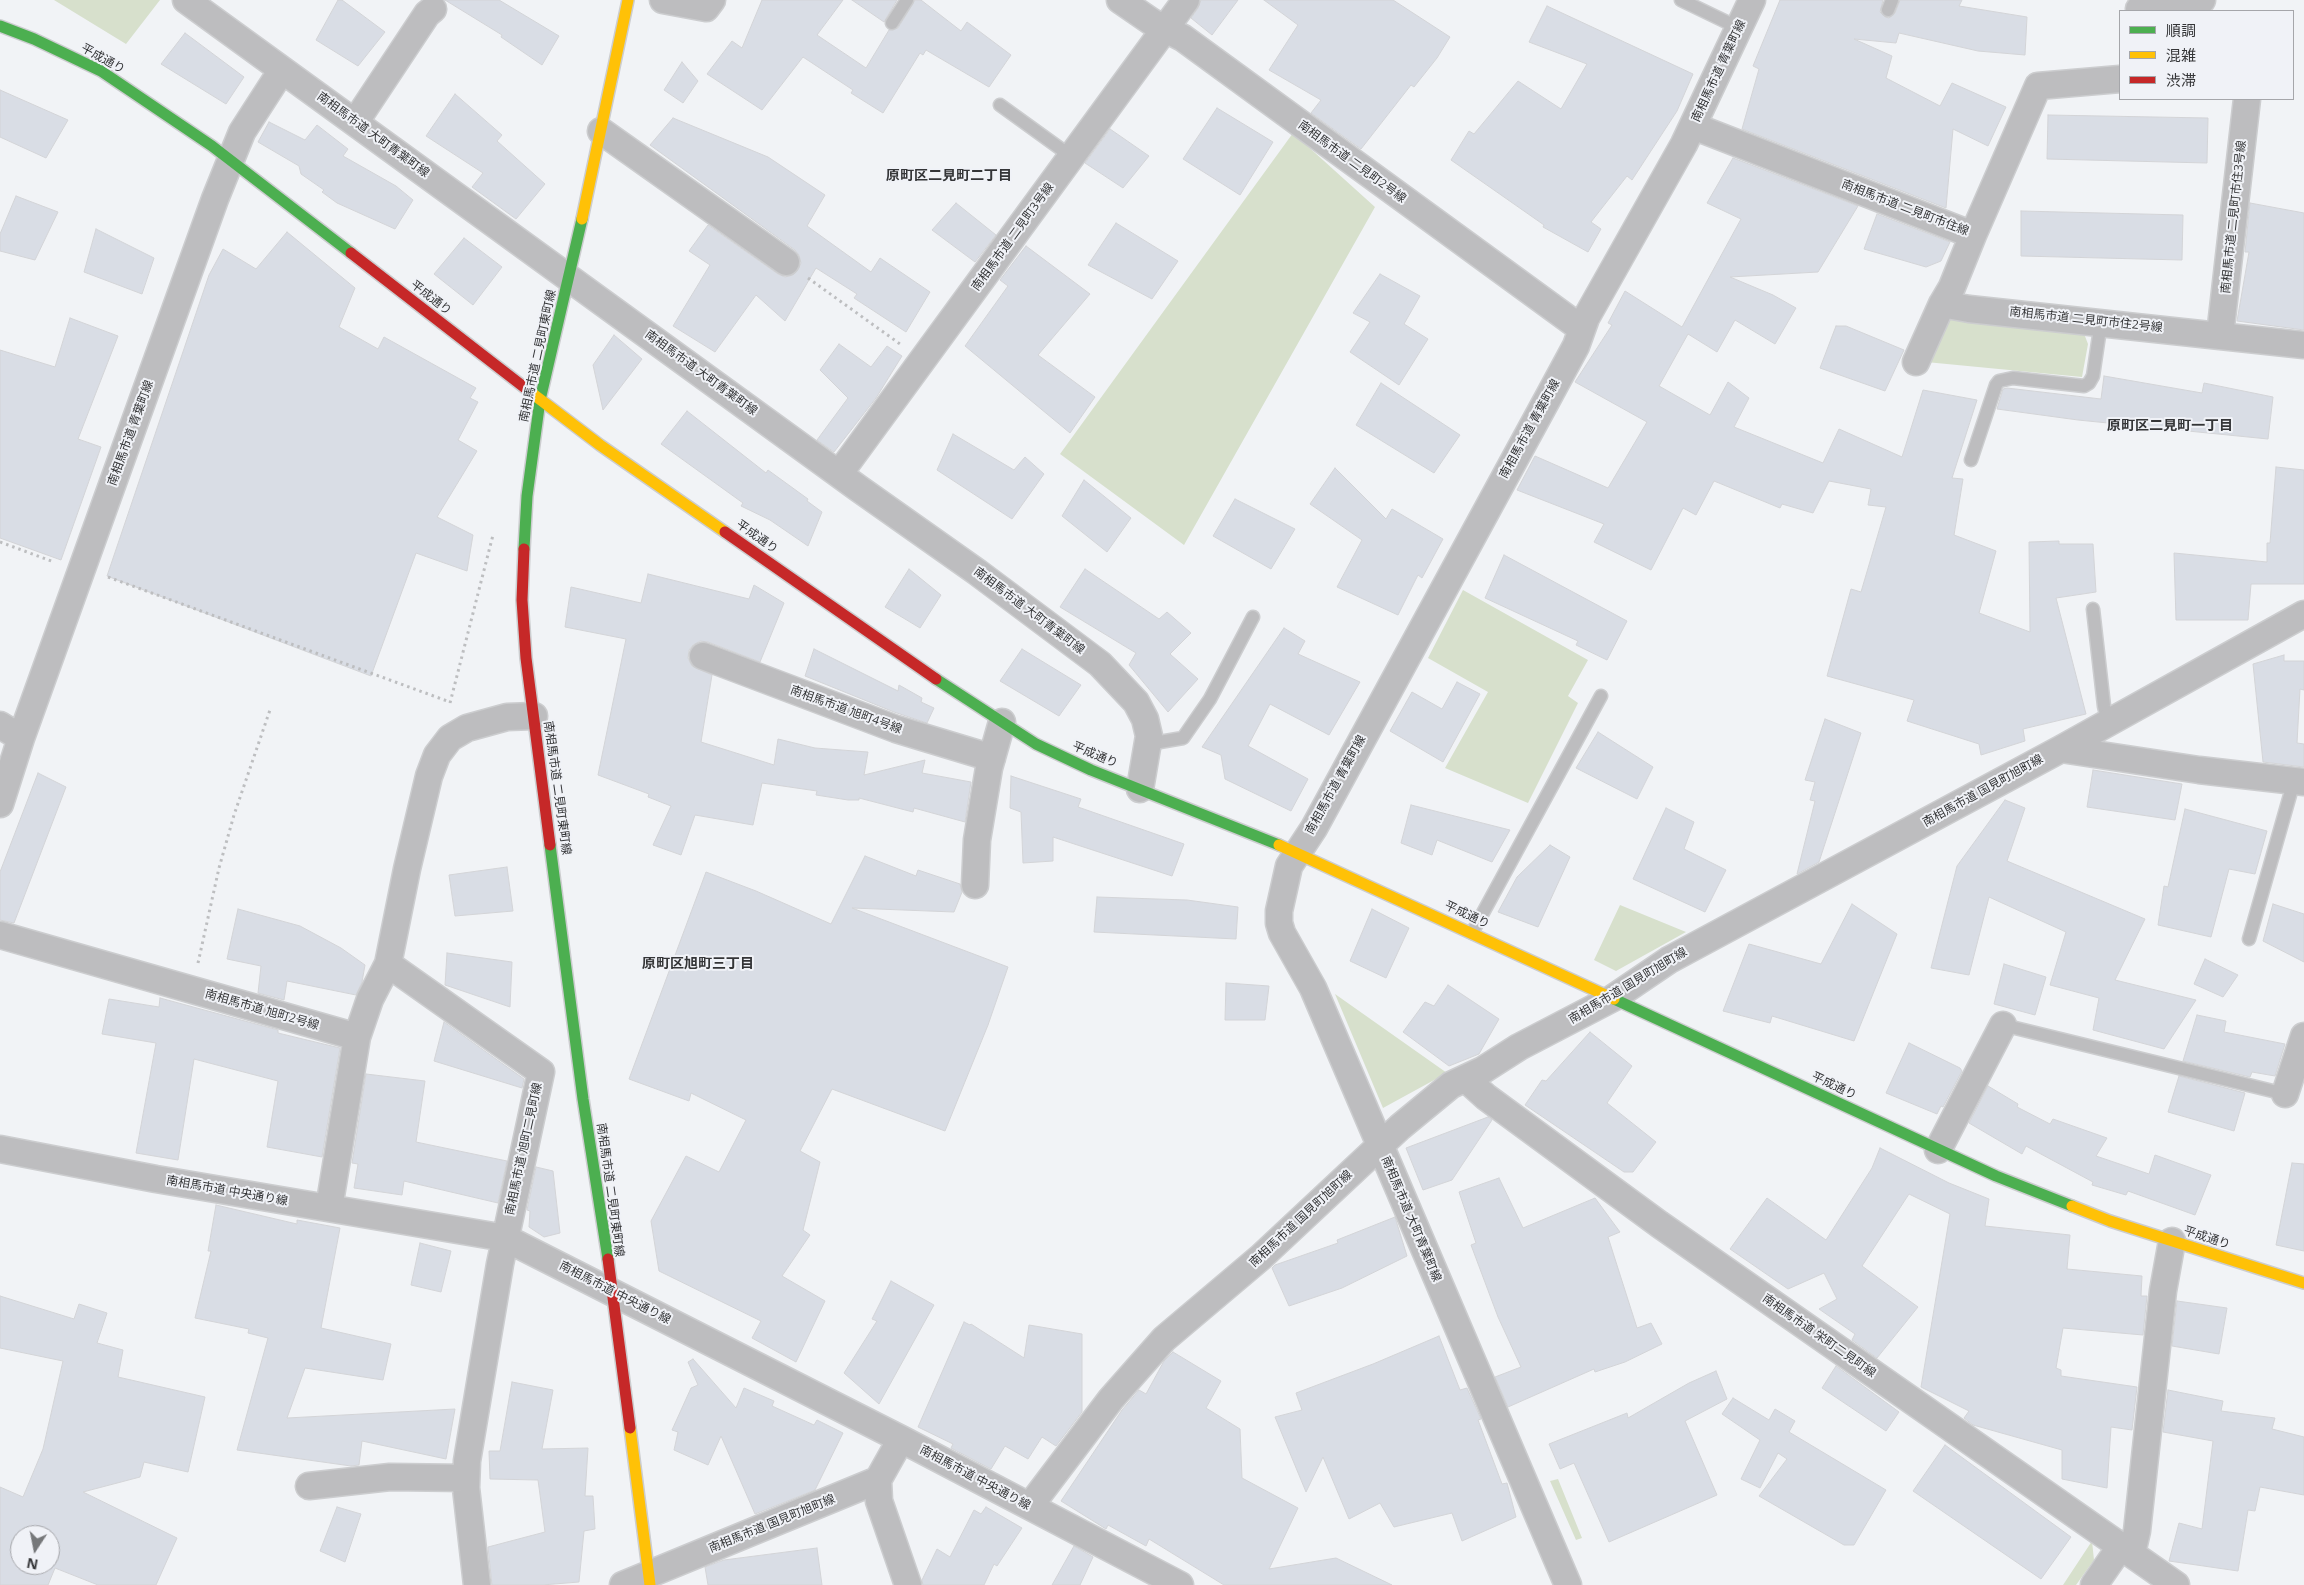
<!DOCTYPE html>
<meta charset="utf-8">
<style>
body{margin:0}
#map{position:relative;width:2304px;height:1585px;overflow:hidden;background:#f1f3f6;font-family:"Open Sans","Noto Sans JP",sans-serif}
canvas{display:block}
.legend{position:absolute;left:2119px;top:10px;width:175px;height:90px;box-sizing:border-box;background:#f0f2f7;border:1px solid #a5a6aa;margin:0;padding:6px 9px;list-style:none;font-size:15px;color:#343537}
.legend li{display:flex;align-items:center;gap:10px;height:25px}
.legend b{width:25px;border:1px solid #a5a6aa}
.north{position:absolute;left:10px;top:1525px;width:50px;height:50px;box-sizing:border-box;background:#f0f2f7;border:1px solid #a5a6aa;border-radius:50%;rotate:191deg;font-size:14px;font-weight:700;line-height:20px;text-align:center;color:#343537}
.north::after{content:'';display:block;margin:auto;width:18px;height:22px;background:#76787a;clip-path:polygon(50% 0,100% 100%,50% 72%,0 100%)}
</style>
<div id="map">
<canvas width="2304" height="1585"></canvas>
<ul class="legend">
<li><b style="height:6px;background:#4caf50"></b>順調</li>
<li><b style="height:6px;background:#ffc107"></b>混雑</li>
<li><b style="height:6px;background:#c62828"></b>渋滞</li>
</ul>
<div class="north">N</div>
</div>
<script>
const ctx = document.querySelector('canvas').getContext('2d');
ctx.lineJoin = 'round';
function fill(path, color) {
  ctx.fillStyle = color;
  ctx.fill(path, 'evenodd');
}
function toPath(rows) {
  const path = new Path2D();
  for (const r of rows) {
    path.moveTo(r[0], r[1]);
    for (let i = 2; i < r.length; i += 2) path.lineTo(r[i], r[i + 1]);
  }
  return path;
}
function trace(path, color, width, dash) {
  ctx.strokeStyle = color;
  ctx.lineWidth = width;
  ctx.lineCap = dash ? 'butt' : 'round';
  ctx.setLineDash(dash || []);
  ctx.stroke(path);
}
function drawText(font, color, halo, rows, align = 'center') {
  ctx.font = font + ' "Open Sans","Noto Sans JP",sans-serif';
  ctx.lineWidth = 4;
  ctx.setLineDash([]);
  ctx.textBaseline = 'middle';
  ctx.strokeStyle = halo;
  ctx.fillStyle = color;
  for (const [text, x, y, turn = 0] of rows) {
    ctx.save();
    ctx.translate(x, y);
    ctx.rotate((+turn || 0) * Math.PI / 180);
    ctx.textAlign = isNaN(turn) ? turn : align;
    if (halo) ctx.strokeText(text, 0, 0);
    ctx.fillText(text, 0, 0);
    ctx.restore();
  }
}
const green = toPath([
 [54,0,160,0,126,44],
 [1293,133,1375,207,1184,545,1060,454],
 [1946,316,2083,331,2088,344,2082,377,1926,362],
 [1463,590,1588,660,1568,696,1578,703,1528,803,1445,768,1488,692,1428,658],
 [1620,905,1686,932,1616,971,1594,960],
 [1335,994,1447,1073,1383,1108],
 [1558,1479,1582,1538,1576,1540,1550,1481],
 [2092,1541,2094,1560,2076,1585,2063,1585]
]);
const building = toPath([
 [338,0,342,0,385,32,358,66,316,40,338,0],
 [445,0,499,0,559,36,542,65,501,37,502,35,445,0],
 [762,0,843,0,817,35,866,68,889,30,898,28,915,0,921,0,961,31,967,22,1011,55,989,87,926,50,923,55,920,53,883,113,851,93,853,90,803,57,762,110,707,74,732,41,742,48,762,0],
 [852,0,897,0,884,22,852,0],
 [1201,0,1238,0,1212,35,1191,18,1198,8,1201,0],
 [1264,0,1393,0,1450,37,1437,58,1414,87,1411,85,1361,149,1311,113,1321,100,1269,70,1298,25,1264,0],
 [1780,0,1883,0,1880,12,1885,17,1889,18,1895,13,1900,0,1962,0,1959,6,2027,17,2025,55,1978,51,1899,33,1896,43,1854,39,1892,56,1886,78,1940,106,1952,83,2006,107,1988,146,1953,129,1946,208,1742,129,1759,69,1753,66,1780,0],
 [1547,6,1693,74,1677,111,1632,180,1627,176,1591,222,1601,229,1588,252,1543,227,1544,225,1451,160,1469,131,1474,134,1518,81,1561,109,1587,64,1529,42,1547,6],
 [185,33,244,77,226,104,161,64,185,33],
 [682,62,698,81,683,103,664,90,682,62],
 [0,90,68,120,46,158,0,137,0,90],
 [455,94,502,135,497,141,545,184,516,219,472,187,483,173,426,136,455,94],
 [1217,108,1273,142,1240,195,1183,159,1217,108],
 [2048,115,2208,118,2207,163,2047,159,2048,115],
 [673,118,768,157,825,195,807,226,871,272,880,258,930,292,906,332,854,298,857,294,816,268,785,321,756,295,715,352,673,326,710,265,689,251,708,225,778,274,785,277,793,275,798,270,801,263,799,255,795,250,650,145,673,118],
 [269,122,305,140,317,125,348,149,343,156,396,186,413,200,395,229,337,203,322,192,324,190,301,174,299,166,258,142,269,122],
 [1110,129,1149,156,1123,188,1085,163,1110,129],
 [1733,158,1858,206,1818,272,1730,277,1773,295,1796,308,1775,344,1735,320,1717,352,1688,334,1659,386,1710,415,1728,382,1749,398,1734,427,1823,463,1839,429,1902,457,1923,390,1977,400,1952,478,1963,479,1954,535,1996,551,1979,613,2030,632,2029,542,2059,541,2059,544,2093,544,2096,592,2056,598,2086,714,2023,729,2025,741,1981,755,1979,744,1907,721,1914,700,1827,676,1851,589,1861,592,1886,507,1868,505,1871,489,1829,481,1813,513,1782,504,1780,508,1714,481,1696,515,1683,508,1651,570,1594,542,1604,524,1517,490,1535,456,1608,488,1647,422,1575,382,1612,325,1608,323,1625,291,1682,327,1741,219,1707,203,1733,158],
 [16,196,58,212,35,260,0,251,0,234,16,196],
 [956,203,996,235,975,262,932,230,956,203],
 [2250,203,2304,213,2304,330,2237,321,2249,252,2245,252,2250,203],
 [2021,211,2183,215,2182,260,2021,256,2021,211],
 [1877,214,1950,242,1941,261,1926,267,1864,249,1877,214],
 [1116,223,1178,261,1152,299,1088,265,1116,223],
 [96,229,154,258,142,294,84,272,96,229],
 [287,232,355,288,339,327,378,349,384,337,476,388,470,398,478,402,458,440,477,451,437,517,473,535,467,571,416,553,371,676,107,576,209,275,223,249,256,269,287,232],
 [464,238,502,267,473,305,434,274,464,238],
 [1026,246,1090,294,1038,355,1095,397,1070,433,965,346,1008,286,1000,280,1026,246],
 [1380,274,1420,296,1404,324,1428,339,1399,385,1350,352,1370,322,1353,313,1380,274],
 [70,318,118,336,78,439,101,447,61,560,0,538,0,350,55,367,70,318],
 [1836,326,1846,326,1904,350,1885,391,1820,368,1836,326],
 [614,335,642,359,603,410,593,365,614,335],
 [839,344,871,367,887,346,902,356,876,398,834,452,817,440,848,398,820,370,839,344],
 [2104,376,2202,393,2204,383,2273,397,2268,439,2078,420,1997,409,2003,389,2007,388,2101,399,2104,376],
 [1381,383,1460,435,1434,473,1356,425,1381,383],
 [687,411,766,473,768,470,808,499,807,501,822,512,808,546,770,520,741,506,743,503,661,444,687,411],
 [953,434,1014,470,1025,457,1044,474,1012,519,937,470,953,434],
 [2276,467,2304,470,2304,584,2251,584,2248,620,2176,620,2174,553,2267,562,2267,543,2270,543,2276,467],
 [1335,468,1386,519,1392,509,1443,539,1422,578,1418,575,1398,615,1337,587,1362,540,1310,504,1335,468],
 [1084,480,1131,518,1107,552,1062,516,1084,480],
 [1235,499,1295,529,1271,569,1213,536,1235,499],
 [1504,555,1627,621,1607,660,1576,645,1578,641,1485,598,1504,555],
 [909,569,941,595,920,628,885,607,909,569],
 [1085,569,1159,619,1167,612,1191,633,1170,654,1198,679,1168,712,1129,665,1136,653,1060,607,1085,569],
 [648,574,749,599,754,585,784,603,760,662,708,642,700,641,693,645,689,650,688,658,692,666,712,675,701,742,774,765,778,739,815,748,868,752,864,775,925,760,922,773,971,782,965,822,914,808,913,812,859,798,859,800,848,800,816,795,817,791,762,783,753,825,695,815,681,855,653,845,671,806,648,797,649,794,598,775,626,639,565,627,571,587,641,603,648,574],
 [1284,628,1305,641,1298,654,1360,682,1329,735,1270,704,1248,746,1308,779,1291,811,1225,779,1221,755,1202,747,1284,628],
 [814,649,898,691,899,685,922,698,921,702,934,708,927,723,894,712,805,676,814,649],
 [1022,649,1081,685,1059,716,1000,681,1022,649],
 [2284,655,2284,661,2304,661,2304,690,2300,689,2297,743,2304,744,2304,767,2263,762,2253,664,2284,655],
 [1457,682,1480,694,1443,762,1390,731,1412,692,1442,709,1457,682],
 [1825,719,1861,733,1819,862,1797,874,1815,801,1810,800,1815,782,1805,780,1825,719],
 [1598,732,1653,767,1637,799,1576,768,1598,732],
 [2093,770,2182,784,2175,820,2087,807,2093,770],
 [38,773,66,787,14,923,0,920,0,872,38,773],
 [1011,776,1081,799,1078,807,1184,844,1172,876,1053,837,1053,861,1023,863,1021,812,1010,808,1011,776],
 [2005,800,2025,808,2007,861,2145,919,2115,980,2196,1000,2164,1049,2093,1030,2099,998,2050,985,2066,932,1989,897,1969,975,1931,968,1957,866,2005,800],
 [1411,805,1510,830,1492,862,1437,840,1432,855,1401,843,1411,805],
 [1666,808,1694,822,1684,849,1726,870,1705,912,1633,879,1666,808],
 [2185,809,2267,831,2255,874,2229,869,2211,937,2158,925,2164,886,2168,887,2185,809],
 [1550,845,1570,857,1538,927,1498,912,1517,877,1550,845],
 [865,856,916,876,918,870,960,884,962,892,954,912,852,908,1008,967,988,1025,945,1131,832,1089,800,1151,820,1162,803,1230,810,1235,782,1276,825,1301,796,1362,752,1338,761,1321,659,1271,651,1221,686,1156,719,1172,746,1120,691,1093,689,1101,629,1079,706,872,756,891,831,924,865,856],
 [507,867,513,911,455,916,449,875,507,867],
 [1097,897,1187,900,1238,907,1236,939,1094,932,1097,897],
 [1852,904,1897,934,1854,1041,1772,1016,1770,1023,1723,1011,1749,944,1821,964,1852,904],
 [2273,904,2304,914,2304,962,2263,941,2273,904],
 [238,909,300,926,341,948,365,965,362,982,356,995,287,981,284,1000,258,993,261,966,227,959,238,909],
 [1372,909,1409,928,1386,978,1350,961,1372,909],
 [447,953,512,962,510,1007,445,985,447,953],
 [2205,959,2238,975,2223,997,2194,984,2205,959],
 [2004,964,2046,977,2035,1015,1994,1004,2004,964],
 [1226,983,1269,986,1265,1020,1225,1020,1226,983],
 [1448,985,1499,1019,1479,1054,1449,1066,1403,1032,1425,1002,1434,1006,1448,985],
 [160,998,278,1030,278,1033,340,1048,322,1157,267,1147,278,1081,194,1059,178,1160,136,1153,156,1043,102,1034,109,999,159,1007,160,998],
 [2197,1015,2226,1021,2224,1032,2285,1044,2275,1076,2252,1072,2250,1077,2183,1061,2197,1015],
 [444,1022,524,1079,522,1088,434,1061,444,1022],
 [1590,1032,1632,1066,1607,1103,1656,1142,1633,1172,1624,1172,1525,1105,1542,1080,1546,1081,1590,1032],
 [1909,1043,1960,1068,1962,1071,1943,1107,1941,1106,1937,1114,1886,1093,1909,1043],
 [366,1074,425,1081,416,1142,507,1161,498,1203,404,1181,402,1195,354,1188,358,1164,352,1163,366,1074],
 [2179,1076,2245,1093,2234,1131,2168,1112,2179,1076],
 [1988,1086,2018,1104,2017,1107,2050,1124,2053,1119,2107,1138,2096,1156,2149,1174,2155,1155,2211,1175,2195,1215,2128,1191,2126,1195,2092,1185,2093,1182,2026,1146,2022,1154,1969,1123,1988,1086],
 [1488,1117,1492,1120,1452,1180,1423,1190,1406,1148,1488,1117],
 [1880,1148,1949,1183,1989,1199,1985,1226,2070,1235,2067,1269,2142,1276,2141,1296,2147,1296,2143,1335,2063,1328,2056,1368,2061,1370,2061,1376,2137,1387,2132,1430,2111,1427,2107,1488,2062,1479,2062,1450,1973,1425,1964,1418,1969,1411,1921,1387,1950,1214,1909,1194,1862,1266,1918,1307,1877,1358,1852,1340,1855,1334,1819,1309,1837,1299,1824,1273,1788,1289,1730,1249,1767,1198,1826,1240,1872,1168,1880,1148],
 [2292,1163,2304,1164,2304,1251,2276,1245,2292,1163],
 [536,1167,553,1171,560,1233,544,1237,529,1227,530,1211,527,1210,536,1167],
 [1499,1178,1523,1228,1595,1198,1620,1232,1608,1237,1637,1328,1651,1323,1662,1344,1625,1362,1595,1372,1594,1369,1508,1407,1495,1377,1521,1367,1498,1317,1471,1245,1476,1243,1459,1192,1499,1178],
 [216,1205,297,1224,297,1220,340,1228,321,1328,391,1344,383,1380,305,1368,287,1418,455,1409,446,1459,362,1441,359,1465,351,1466,237,1450,268,1338,248,1333,249,1329,195,1318,211,1251,208,1251,216,1205],
 [1395,1217,1407,1256,1342,1288,1289,1306,1272,1268,1275,1265,1338,1243,1337,1240,1395,1217],
 [420,1243,451,1251,441,1292,411,1285,420,1243],
 [891,1281,934,1305,879,1404,844,1373,877,1321,872,1319,891,1281],
 [0,1296,74,1319,79,1304,107,1313,97,1343,123,1350,118,1377,205,1397,188,1472,144,1462,140,1477,83,1492,177,1538,156,1585,98,1585,55,1568,48,1585,0,1585,0,1487,23,1497,43,1449,63,1361,0,1348,0,1296],
 [20,1535,50,1535,50,1565,20,1565,20,1535],
 [2177,1301,2227,1308,2219,1354,2172,1346,2177,1301],
 [964,1322,970,1325,971,1324,1024,1358,1029,1325,1082,1334,1082,1412,1056,1446,1042,1437,1028,1459,1005,1446,991,1469,951,1448,953,1444,918,1427,964,1322],
 [1439,1336,1460,1390,1467,1388,1481,1419,1478,1420,1502,1484,1507,1483,1516,1517,1462,1541,1452,1513,1394,1527,1380,1503,1349,1519,1323,1457,1306,1492,1275,1417,1302,1410,1296,1393,1373,1364,1439,1336],
 [1173,1352,1221,1381,1206,1408,1240,1429,1242,1478,1298,1508,1269,1569,1336,1558,1392,1585,1224,1585,1149,1539,1146,1546,1108,1525,1106,1529,1061,1501,1122,1410,1139,1390,1146,1394,1164,1361,1173,1352],
 [693,1359,736,1408,744,1388,774,1401,772,1406,814,1425,817,1420,843,1433,815,1490,755,1514,721,1436,708,1465,674,1450,678,1432,672,1430,691,1388,698,1385,688,1362,693,1359],
 [1836,1366,1899,1412,1886,1431,1822,1388,1836,1366],
 [1716,1371,1727,1399,1685,1421,1717,1495,1609,1542,1574,1463,1560,1469,1549,1444,1627,1413,1628,1418,1689,1383,1716,1371],
 [512,1382,553,1390,542,1449,588,1448,585,1496,593,1496,595,1529,584,1531,579,1582,542,1585,492,1585,488,1547,545,1532,538,1480,490,1479,489,1451,500,1451,512,1382],
 [2168,1390,2223,1401,2221,1411,2275,1418,2272,1429,2304,1437,2304,1495,2260,1487,2255,1511,2248,1510,2238,1571,2169,1561,2179,1523,2202,1529,2213,1441,2163,1432,2168,1390],
 [1733,1398,1769,1420,1775,1409,1795,1421,1789,1432,1886,1490,1854,1545,1844,1545,1759,1496,1787,1459,1778,1453,1760,1488,1741,1479,1760,1440,1722,1414,1733,1398],
 [1945,1445,2071,1537,2041,1579,1913,1491,1945,1445],
 [337,1507,361,1514,345,1562,320,1551,337,1507],
 [986,1507,1022,1528,997,1566,994,1564,984,1585,923,1585,922,1580,937,1549,950,1557,974,1510,981,1514,986,1507],
 [1074,1546,1093,1557,1080,1585,1052,1585,1074,1546],
 [817,1548,822,1585,708,1585,705,1567,724,1560,817,1548]
]);
const path = toPath([
 [808,278,900,344],
 [0,542,54,562],
 [108,577,450,702],
 [450,703,493,535],
 [198,963,219,868,234,815,271,707]
]);
const lane = toPath([
 [1681,0,1739,28],
 [1888,10,1892,0],
 [892,23,907,0],
 [1000,105,1072,157],
 [1971,460,1996,385,1999,381,2013,378,2084,386,2089,383,2093,376,2101,322],
 [2093,609,2104,706,2108,723],
 [1148,744,1183,738,1210,699,1253,617],
 [1472,933,1601,696],
 [2249,939,2294,781],
 [2003,1025,2285,1094]
]);
const street = toPath([
 [186,0,858,488,977,572,1100,664,1136,702,1145,719,1149,736,1140,789],
 [663,0,706,8,712,0],
 [1120,0,1152,22,1183,38,1582,329],
 [2139,9,2171,11],
 [2175,11,2187,9,2202,0],
 [356,121,427,14,433,9],
 [1693,126,1973,235,2038,86,2120,79],
 [601,131,786,262],
 [1973,235,1952,287,1942,304,1969,309,2304,345],
 [2220,335,2247,99],
 [1916,362,1942,304],
 [839,474,1186,0],
 [703,656,896,729,992,758],
 [0,725,21,738],
 [2061,749,2199,770,2304,782],
 [0,804,21,738,215,199,242,132,282,70],
 [975,885,977,840,989,768,1002,722],
 [0,935,357,1037,329,1208],
 [357,1037,370,999,388,964],
 [1466,1079,1486,1097,1659,1224,2176,1585],
 [2285,1094,2304,1036],
 [0,1149,156,1179,505,1238,901,1439,1180,1585],
 [1938,1150,2003,1025],
 [878,1480,879,1501,908,1585],
 [309,1486,390,1477,465,1478],
 [1030,1506,1111,1399,1164,1339,1261,1257,1400,1127,1451,1085,1483,1070,1519,1047,1613,998,1669,960,2061,749,2304,614],
 [2132,1553,2137,1531,2163,1291,2172,1241],
 [477,1585,466,1488,467,1461,500,1264,541,1072,388,964,407,869,429,776,437,755,450,738,467,728,507,717,534,716],
 [623,1585,878,1480,901,1439],
 [1568,1585,1313,988,1282,933,1279,923,1279,911,1289,866,1314,828,1549,396,1576,346,1586,318,1684,144,1752,0],
 [2094,1585,2121,1546]
]);
const fast = toPath([
 [0,26,34,39,101,71,212,146,351,253],
 [524,549,527,496,540,400,582,219],
 [936,679,1036,744,1091,770,1279,845],
 [550,845,583,1099,608,1259],
 [1614,999,1996,1176,2072,1206]
]);
const slow = toPath([
 [582,219,628,0],
 [529,391,600,445,725,532],
 [1279,845,1614,999],
 [2072,1206,2110,1221,2304,1283],
 [630,1428,650,1585]
]);
const jam = toPath([
 [351,253,529,391],
 [725,532,936,679],
 [524,549,522,600,526,658,550,845],
 [608,1259,630,1428]
]);
const streetNames = [
 ["平成通り",103,59,29],
 ["南相馬市道 青葉町線",1719,71,-65],
 ["南相馬市道 大町青葉町線",373,135,36],
 ["南相馬市道 二見町2号線",1352,162,36],
 ["南相馬市道 二見町市住線",1905,208,21],
 ["南相馬市道 二見町市住3号線",2234,217,-84],
 ["南相馬市道 二見町3号線",1013,237,-54],
 ["平成通り",431,298,38],
 ["南相馬市道 二見町市住2号線",2086,320,6],
 ["南相馬市道 二見町東町線",538,356,-78],
 ["南相馬市道 大町青葉町線",701,373,36],
 ["南相馬市道 青葉町線",1530,429,-61],
 ["南相馬市道 青葉町線",131,433,-70],
 ["平成通り",757,537,35],
 ["南相馬市道 大町青葉町線",1029,611,37],
 ["南相馬市道 旭町4号線",846,710,20],
 ["平成通り",1095,755,23],
 ["南相馬市道 青葉町線",1336,785,-61],
 ["南相馬市道 二見町東町線",557,788,82],
 ["南相馬市道 国見町旭町線",1983,791,-29],
 ["平成通り",1467,915,25],
 ["南相馬市道 国見町旭町線",1628,986,-31],
 ["南相馬市道 旭町2号線",262,1010,16],
 ["平成通り",1834,1086,25],
 ["南相馬市道 旭町二見町線",524,1149,-78],
 ["南相馬市道 二見町東町線",610,1190,82],
 ["南相馬市道 中央通り線",227,1191,10],
 ["南相馬市道 国見町旭町線",1301,1219,-43],
 ["南相馬市道 大町青葉町線",1411,1219,67],
 ["平成通り",2207,1238,18],
 ["南相馬市道 中央通り線",615,1293,27],
 ["南相馬市道 栄町二見町線",1819,1336,35],
 ["南相馬市道 中央通り線",975,1478,28],
 ["南相馬市道 国見町旭町線",772,1524,-22]
];
const neighbourhoodNames = [
 ["原町区二見町二丁目",949,176],
 ["原町区二見町一丁目",2170,426],
 ["原町区旭町三丁目",698,964]
];
fill(green, '#d7e0cc');
fill(building, '#d9dde5');
trace(building, '#d3d4d7', 1);
trace(lane, '#cccdcf', 15);
trace(street, '#cccdcf', 29);
trace(fast, '#cccdcf', 14);
trace(slow, '#cccdcf', 14);
trace(jam, '#cccdcf', 14);
trace(path, '#bdbec0', 3, [2.5, 4]);
trace(lane, '#bdbdbf', 12);
trace(street, '#bdbdbf', 26);
trace(fast, '#4caf50', 11);
trace(slow, '#ffc107', 11);
trace(jam, '#c62828', 11);
drawText('12px', '#343537', '#f0f2f7', streetNames);
drawText('bold 14px', '#343537', '#f0f2f7', neighbourhoodNames);
</script>
